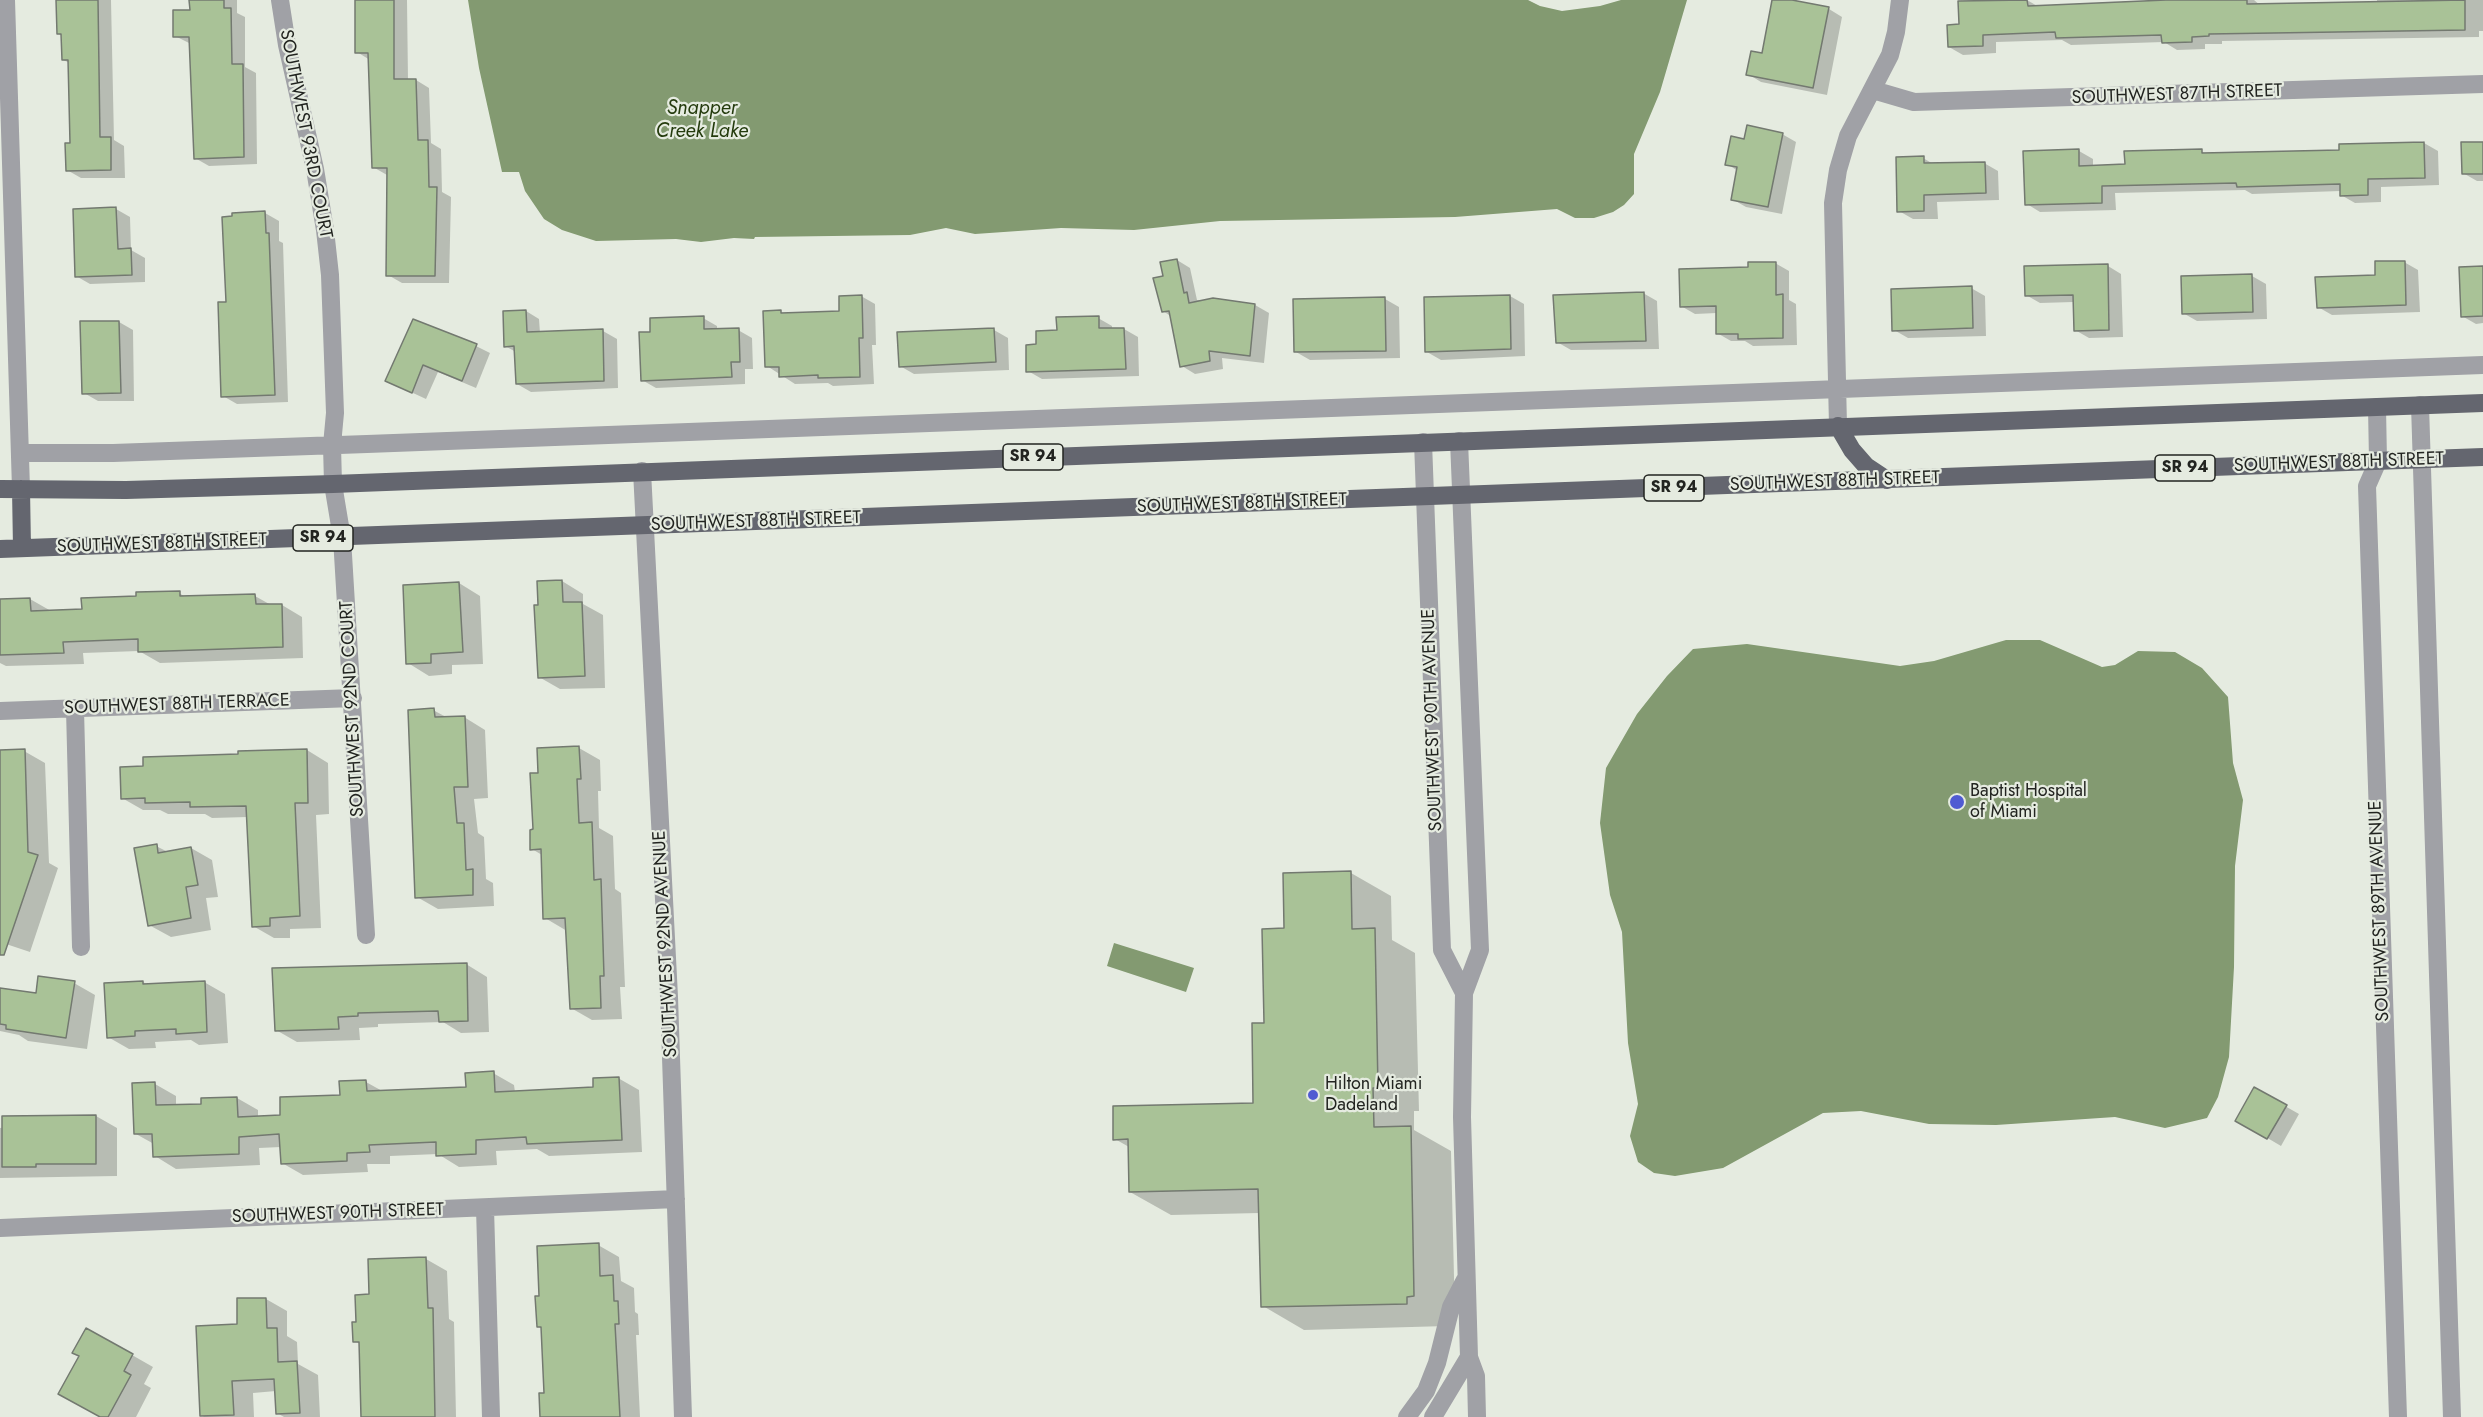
<!DOCTYPE html>
<style>
body{margin:0}
canvas{display:block;background:#e5ebe0}
</style>
<canvas width="2483" height="1417"></canvas>
<script>
const ctx = document.querySelector('canvas').getContext('2d');
ctx.lineJoin = 'round';
function fill(path, color) {
  ctx.fillStyle = color;
  ctx.fill(path, 'evenodd');
}
function toPath(rows) {
  const path = new Path2D();
  for (const r of rows) {
    path.moveTo(r[0], r[1]);
    for (let i = 2; i < r.length; i += 2) path.lineTo(r[i], r[i + 1]);
  }
  return path;
}
function trace(path, color, width, dash) {
  ctx.strokeStyle = color;
  ctx.lineWidth = width;
  ctx.lineCap = dash ? 'butt' : 'round';
  ctx.setLineDash(dash || []);
  ctx.stroke(path);
}
function drawText(font, color, halo, rows, align = 'center') {
  ctx.font = font + ' Jost,sans-serif';
  ctx.lineWidth = 4.5;
  ctx.setLineDash([]);
  ctx.textBaseline = 'middle';
  ctx.strokeStyle = halo;
  ctx.fillStyle = color;
  for (const [text, x, y, turn = 0] of rows) {
    ctx.save();
    ctx.translate(x, y);
    ctx.rotate((+turn || 0) * Math.PI / 180);
    ctx.textAlign = isNaN(turn) ? turn : align;
    if (halo) ctx.strokeText(text, 0, 0);
    ctx.fillText(text, 0, 0);
    ctx.restore();
  }
}
const water = toPath([
 [468,0,1528,0,1540,6,1562,11,1600,6,1621,0,1687,0,1660,92,1634,154,1634,194,1624,205,1613,212,1594,218,1575,218,1557,209,1455,217,1220,221,1134,230,1061,228,975,234,946,228,910,235,755,237,754,239,734,238,701,242,676,239,596,241,562,230,544,219,525,191,519,172,502,172,479,68],
 [2006,640,2040,640,2102,667,2115,665,2138,651,2175,652,2202,668,2228,697,2233,763,2243,800,2235,866,2234,967,2229,1057,2218,1097,2207,1118,2165,1128,2115,1117,1996,1125,1929,1124,1861,1111,1823,1113,1723,1168,1675,1176,1654,1173,1638,1162,1630,1136,1638,1104,1628,1043,1622,932,1610,895,1600,823,1606,768,1637,714,1667,676,1693,649,1747,644,1900,666,1934,661],
 [1114,943,1194,968,1186,992,1107,966]
]);
const shadow = toPath([
 [58,0,111,0,114,140,124,146,125,178,81,178,67,170,71,144,70,63,63,60,62,36,59,34],
 [191,0,237,0,237,13,245,17,245,67,256,73,257,164,209,166,195,158,191,44,175,36,191,12],
 [356,0,407,0,408,80,416,80,429,88,431,143,441,149,442,192,451,197,449,283,402,283,388,275,387,175,373,167,370,60,357,52],
 [1774,0,1829,9,1842,17,1827,95,1761,82,1748,74,1763,55],
 [2027,0,2039,7,2167,0,2254,0,2260,5,2377,2,2377,0,2483,0,2483,31,2479,31,2479,37,2222,41,2222,44,2205,44,2205,49,2177,50,2164,42,2071,45,2062,40,1996,42,1996,53,1963,55,1949,47,1960,26,1959,2],
 [1782,134,1796,142,1782,214,1746,207,1732,199,1738,171,1727,164,1745,141],
 [2424,143,2438,151,2439,185,2381,187,2381,202,2355,203,2341,195,2341,191,2252,194,2245,190,2115,193,2116,210,2040,212,2027,204,2079,151,2093,159,2093,167,2126,165,2201,151,2208,155,2340,151],
 [2483,143,2483,181,2477,181,2463,173],
 [1923,158,1935,165,1984,163,1998,171,1999,200,1937,202,1938,219,1913,219,1899,211],
 [116,209,130,217,131,250,145,258,145,282,90,284,76,276],
 [265,213,279,221,279,241,283,243,288,402,237,404,223,396,228,304],
 [1177,260,1190,268,1197,300,1255,305,1269,313,1264,363,1222,358,1223,369,1195,374,1182,366,1172,317,1163,311,1165,277],
 [2404,262,2418,270,2420,312,2332,315,2318,307],
 [1775,263,1789,271,1789,300,1796,304,1797,345,1753,346,1745,341,1731,341,1717,333,1717,313,1695,314,1681,306,1750,268],
 [2108,266,2121,274,2123,337,2089,338,2075,330,2074,302,2040,303,2026,295],
 [2483,268,2483,323,2476,324,2462,316],
 [2252,276,2266,284,2267,319,2197,321,2183,313],
 [1971,288,1985,296,1986,336,1908,338,1894,330],
 [1643,293,1657,301,1659,349,1571,350,1557,342],
 [861,296,875,304,876,345,872,345,874,384,833,386,828,383,795,384,767,366,781,312,786,315,841,313],
 [1510,296,1524,304,1525,356,1441,360,1427,352],
 [1385,299,1399,307,1400,358,1310,360,1296,352],
 [526,311,539,319,540,333,603,331,617,339,618,388,531,392,517,384,516,352,505,346],
 [703,318,717,326,717,330,738,330,752,338,753,369,745,369,745,384,656,388,642,380,652,333],
 [1098,318,1112,326,1112,329,1124,329,1138,337,1139,376,1042,379,1028,371,1037,346,1058,331],
 [414,321,476,346,490,353,476,388,438,372,426,399,387,381],
 [119,322,133,330,134,401,98,401,84,393],
 [994,330,1008,338,1009,370,914,374,900,366],
 [562,581,583,594,583,604,603,615,605,688,560,689,539,677,540,607],
 [459,583,480,596,483,664,452,665,452,674,429,676,408,663],
 [179,593,187,598,255,596,271,605,282,605,302,617,303,658,160,663,139,651,83,653,84,664,6,666,0,663,0,600,30,599,51,611,83,610,138,597],
 [433,710,448,718,464,717,485,730,488,798,474,799,478,833,484,837,486,879,493,883,494,906,438,909,417,897],
 [579,748,600,760,601,791,598,791,599,828,613,836,615,889,621,893,625,987,620,987,622,1019,592,1020,571,1008,567,931,545,918,542,855,532,849,539,774],
 [307,750,328,763,329,814,316,815,321,928,290,929,290,938,274,938,253,926,248,817,212,818,205,814,168,814,160,810,143,810,122,798,145,768],
 [24,751,45,763,49,863,58,868,30,952,0,942,0,752],
 [156,846,168,852,191,848,212,860,218,897,206,898,211,930,171,937,149,925],
 [1351,873,1391,896,1392,940,1415,953,1419,1111,1414,1111,1414,1130,1451,1151,1455,1319,1447,1326,1304,1330,1263,1306,1260,1213,1171,1215,1130,1192,1129,1147,1115,1139,1255,1104,1265,1024,1285,930],
 [466,964,487,977,489,1032,461,1033,443,1022,378,1024,378,1027,359,1028,360,1040,297,1042,276,1030],
 [143,982,148,985,204,982,225,994,228,1043,199,1045,191,1040,155,1042,156,1048,129,1049,108,1037],
 [74,983,95,995,87,1049,28,1041,19,1035,0,1031,0,989,37,995],
 [493,1073,514,1085,515,1092,595,1089,618,1078,639,1090,642,1152,549,1156,537,1149,496,1151,497,1165,459,1167,438,1154,390,1156,390,1164,367,1164,368,1172,303,1175,282,1163,281,1147,259,1148,260,1165,176,1169,155,1156,154,1144,136,1134,155,1084,176,1096,176,1106,203,1106,237,1098,258,1110,258,1117,282,1116,341,1096,366,1082,384,1092,468,1088],
 [2255,1089,2299,1114,2281,1146,2237,1120],
 [96,1116,117,1128,117,1176,0,1178,0,1128],
 [598,1245,619,1257,621,1281,634,1288,635,1312,638,1314,639,1335,636,1335,640,1417,542,1417,545,1394,542,1329,538,1326,541,1298],
 [426,1259,447,1271,449,1319,454,1322,456,1417,362,1417,360,1344,355,1341,357,1324,370,1296],
 [266,1299,287,1311,287,1336,297,1342,298,1364,318,1375,320,1417,284,1417,277,1413,276,1391,253,1393,254,1417,204,1417,201,1415,239,1326],
 [132,1355,153,1367,144,1384,151,1388,136,1417,102,1417,81,1406]
]);
const building = toPath([
 [56,0,98,0,100,137,111,137,111,170,66,171,65,143,70,143,68,60,62,60,61,34,57,34,56,0],
 [189,0,224,0,224,8,231,8,232,64,243,64,244,157,194,159,189,37,173,37,173,10,190,10,189,0],
 [355,0,394,0,394,79,416,79,418,140,428,140,429,187,437,187,435,276,386,276,387,168,372,168,368,53,355,53,355,0],
 [1772,0,1792,0,1829,7,1813,88,1746,75,1751,51,1762,53,1772,0],
 [2027,0,2028,6,2166,0,2247,0,2247,4,2465,0,2465,30,2209,34,2209,36,2192,37,2192,42,2162,43,2161,35,2056,38,2055,32,1983,35,1983,46,1948,47,1947,25,1959,24,1958,1,2027,0],
 [1747,125,1783,133,1768,207,1731,200,1737,167,1725,165,1731,136,1744,139,1747,125],
 [2424,142,2425,178,2368,179,2368,195,2340,196,2340,184,2237,187,2236,183,2102,186,2102,203,2025,205,2023,151,2079,149,2079,166,2125,164,2124,151,2202,149,2202,153,2339,150,2339,144,2424,142],
 [2461,142,2483,142,2483,174,2462,174,2461,142],
 [1924,156,1924,163,1985,162,1986,193,1924,195,1924,211,1897,212,1896,157,1924,156],
 [116,207,118,249,131,248,132,275,75,277,73,209,116,207],
 [265,211,266,233,269,233,275,395,221,397,218,302,226,302,222,217,232,216,232,213,265,211],
 [1177,259,1184,293,1187,292,1189,303,1213,298,1255,304,1250,356,1209,351,1210,361,1180,367,1169,311,1162,312,1153,278,1163,276,1160,262,1177,259],
 [2375,261,2405,261,2406,305,2317,308,2315,277,2375,275,2375,261],
 [1748,262,1776,262,1776,295,1783,294,1783,338,1738,339,1738,334,1716,334,1716,306,1680,307,1679,269,1748,267,1748,262],
 [2108,264,2109,330,2074,331,2073,295,2025,296,2024,266,2108,264],
 [2483,266,2483,316,2461,317,2459,267,2483,266],
 [2252,274,2253,312,2182,314,2181,276,2252,274],
 [1972,286,1973,328,1892,331,1891,289,1972,286],
 [1644,292,1646,341,1556,343,1553,295,1644,292],
 [862,295,863,338,859,338,860,377,818,378,818,375,779,377,779,367,765,367,763,311,781,310,781,313,839,311,839,296,862,295],
 [1510,295,1511,349,1425,352,1424,297,1510,295],
 [1385,297,1386,351,1294,352,1293,299,1385,297],
 [526,310,527,332,603,329,604,381,516,384,514,346,504,347,503,311,526,310],
 [704,316,704,329,739,328,740,362,731,362,732,377,641,381,639,332,650,332,650,318,704,316],
 [1099,316,1099,328,1124,328,1126,369,1026,372,1026,345,1036,344,1036,331,1057,330,1056,317,1099,316],
 [413,319,477,344,462,381,423,365,412,393,385,381,413,319],
 [80,321,119,321,121,393,82,394,80,321],
 [994,328,996,362,899,367,897,332,994,328],
 [562,580,563,602,582,602,585,676,538,678,534,605,538,605,537,581,562,580],
 [459,582,463,652,431,654,431,663,406,664,403,585,459,582],
 [180,591,180,596,255,594,256,604,282,604,283,647,138,652,138,639,63,642,64,653,0,655,0,599,30,598,31,611,82,609,81,598,136,596,136,592,180,591],
 [434,708,435,717,465,716,468,787,454,787,457,823,464,823,466,870,473,869,473,895,415,898,408,710,434,708],
 [579,746,581,779,577,779,579,823,592,822,594,880,601,879,604,976,600,976,601,1008,570,1009,565,918,543,919,541,849,530,850,530,830,533,829,530,773,538,773,537,748,579,746],
 [25,749,28,852,38,855,4,955,0,955,0,750,25,749],
 [307,749,308,803,295,803,300,916,270,918,270,926,252,927,246,806,190,807,190,802,145,803,145,798,121,799,120,767,143,766,143,757,238,754,238,751,307,749],
 [157,844,158,853,191,847,198,885,186,887,191,918,148,926,134,848,157,844],
 [1351,871,1352,929,1375,928,1378,1088,1373,1088,1374,1127,1411,1126,1414,1296,1407,1297,1407,1304,1261,1307,1258,1189,1129,1192,1128,1139,1113,1140,1113,1106,1253,1103,1252,1023,1264,1023,1262,929,1284,928,1283,873,1351,871],
 [467,963,468,1021,439,1022,438,1011,358,1013,358,1016,338,1017,339,1029,275,1031,272,968,467,963],
 [38,976,75,981,66,1038,6,1029,6,1025,0,1024,0,988,36,993,38,976],
 [143,981,143,984,205,981,207,1032,176,1034,176,1029,135,1031,135,1036,107,1038,104,983,143,981],
 [494,1071,495,1092,593,1087,593,1078,619,1077,622,1140,527,1144,526,1137,476,1140,476,1154,436,1156,436,1142,369,1145,370,1152,347,1153,347,1161,281,1164,279,1134,239,1137,239,1154,153,1157,152,1134,134,1134,132,1083,155,1082,156,1105,201,1104,201,1098,237,1097,238,1117,280,1115,280,1097,340,1095,339,1081,366,1080,367,1091,466,1087,465,1073,494,1071],
 [2254,1087,2287,1105,2267,1139,2235,1121,2254,1087],
 [96,1115,96,1164,36,1164,36,1167,2,1167,2,1116,96,1115],
 [599,1243,600,1276,613,1275,614,1301,618,1301,619,1324,615,1324,620,1417,540,1417,539,1393,544,1393,541,1327,537,1327,535,1296,539,1296,537,1246,599,1243],
 [426,1257,428,1308,433,1308,435,1417,361,1417,359,1342,353,1342,352,1322,356,1322,355,1295,369,1294,368,1259,426,1257],
 [237,1298,266,1298,267,1328,277,1328,278,1362,297,1361,300,1413,276,1414,274,1379,232,1381,234,1415,200,1416,196,1326,237,1324,237,1298],
 [86,1328,133,1354,124,1371,131,1375,108,1417,100,1417,58,1394,79,1356,72,1353,86,1328]
]);
const minor = toPath([
 [6,0,21,489],
 [280,0,287,45,315,169,325,230,330,275,335,413,332,445,333,484,342,538,366,935],
 [1873,90,1914,102,2483,84],
 [2420,405,2452,1417],
 [2377,407,2378,461,2367,486,2398,1417],
 [1838,426,1833,203,1838,170,1848,136,1890,55,1896,32,1900,0],
 [1459,441,1480,950,1464,993,1462,1117,1469,1357,1476,1376,1477,1417],
 [1423,442,1442,950,1464,993],
 [20,453,113,453,367,444,2483,365],
 [642,471,669,997,683,1417],
 [75,709,81,947],
 [0,711,353,698],
 [485,1208,491,1417],
 [0,1228,676,1199],
 [1407,1417,1426,1391,1437,1363,1451,1307,1465,1280],
 [1433,1417,1469,1357]
]);
const major = toPath([
 [1838,426,1852,450,1866,466,1887,480],
 [0,489,126,490,333,484,2483,403],
 [21,489,22,548],
 [0,549,2483,457]
]);
const markers = [
 [1957,802,8,"#505bd2"],
 [1313,1095,6,"#505bd2"]
];
const shields = [
 [1033,457,60],
 [2185,468,60],
 [1674,488,60],
 [323,538,60]
];
const shieldNames = [
 ["SR 94",1033,457],
 ["SR 94",2185,468],
 ["SR 94",1674,488],
 ["SR 94",323,538]
];
const streetNames = [
 ["SOUTHWEST 87TH STREET",2177,95,-2],
 ["SOUTHWEST 93RD COURT",305,134,79],
 ["SOUTHWEST 88TH STREET",2339,463,-2],
 ["SOUTHWEST 88TH STREET",1835,482,-2],
 ["SOUTHWEST 88TH STREET",1242,504,-2],
 ["SOUTHWEST 88TH STREET",756,522,-2],
 ["SOUTHWEST 88TH STREET",162,544,-2],
 ["SOUTHWEST 88TH TERRACE",177,705,-2],
 ["SOUTHWEST 92ND COURT",353,709,-93],
 ["SOUTHWEST 90TH AVENUE",1433,720,-92],
 ["SOUTHWEST 89TH AVENUE",2380,911,-92],
 ["SOUTHWEST 92ND AVENUE",666,944,-93],
 ["SOUTHWEST 90TH STREET",338,1214,-2]
];
const poiNames = [
 ["Baptist Hospital",1970,792],
 ["of Miami",1970,813],
 ["Hilton Miami",1325,1085],
 ["Dadeland",1325,1106]
];
const waterNames = [
 ["Snapper",702,109],
 ["Creek Lake",702,132]
];
fill(water, '#839a71');
fill(shadow, '#0003');
fill(building, '#a9c297');
trace(building, '#737970', 1.5);
trace(minor, '#a0a1a6', 18);
trace(major, '#64666f', 18);
for (const [x, y, r, color] of markers) {
  const dot = new Path2D();
  dot.arc(x, y, r, 0, 2 * Math.PI);
  ctx.fillStyle = color;
  ctx.fill(dot);
  trace(dot, '#e5ebe0', 2);
}
for (const [x, y, w] of shields) {
  const box = new Path2D();
  box.roundRect(x - w / 2, y - 13, w, 26, 4.5);
  ctx.fillStyle = '#e5ebe0';
  ctx.fill(box);
  trace(box, '#222420', 1.5);
}
drawText('bold 16px', '#222420', null, shieldNames);
drawText('18px', '#222420', '#e5ebe0', streetNames);
drawText('18px', '#222420', '#e5ebe0', poiNames, 'left');
drawText('italic 20px', '#243b0d', '#e5ebe0', waterNames);
</script>
